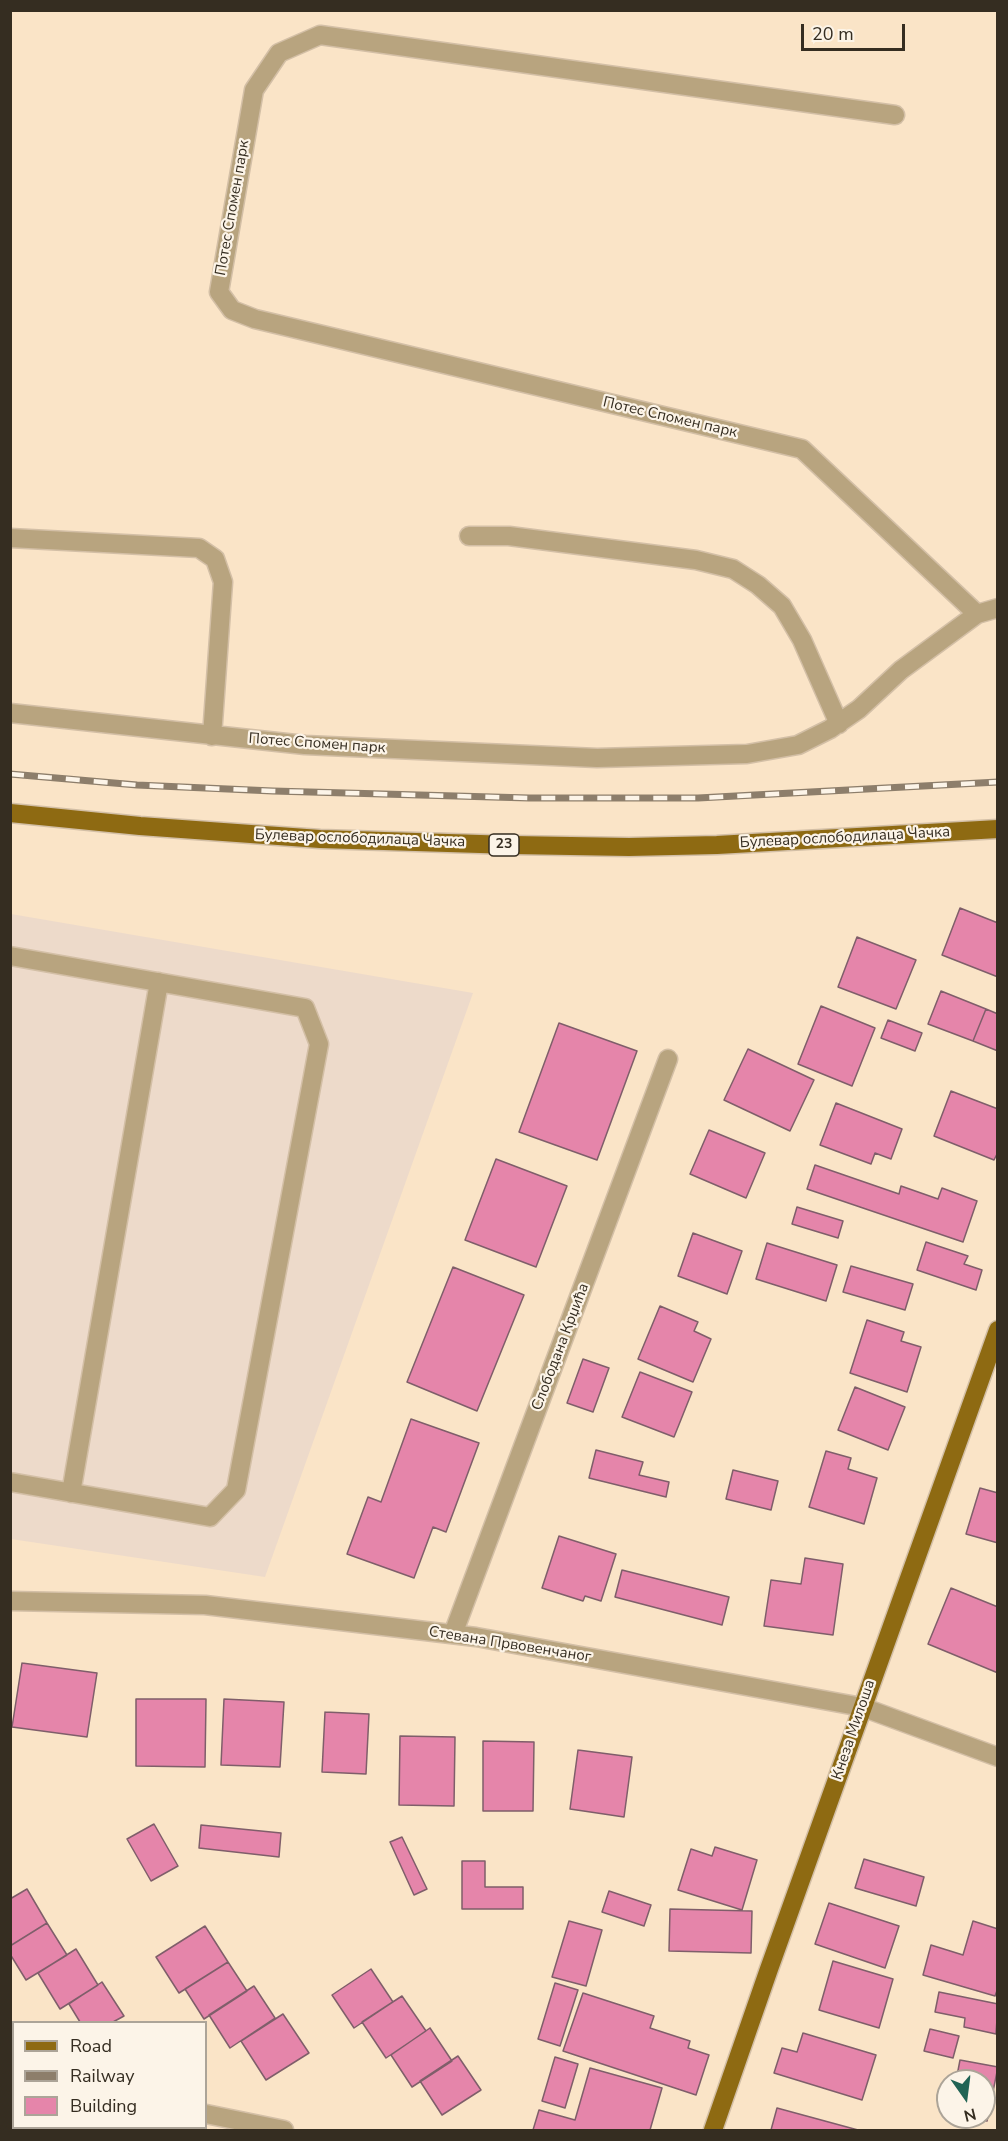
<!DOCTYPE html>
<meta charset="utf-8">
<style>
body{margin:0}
#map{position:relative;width:1008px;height:2141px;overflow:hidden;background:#fae4c7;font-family:"Nunito Sans",sans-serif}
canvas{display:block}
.frame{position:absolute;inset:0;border:12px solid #352d21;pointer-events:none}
.legend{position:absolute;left:12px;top:2021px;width:195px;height:108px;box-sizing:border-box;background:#fcf4e8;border:2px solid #aca498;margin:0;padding:8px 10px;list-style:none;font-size:18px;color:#352d21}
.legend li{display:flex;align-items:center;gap:12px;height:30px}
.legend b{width:30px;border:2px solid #aca498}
.north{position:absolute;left:936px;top:2069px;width:60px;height:60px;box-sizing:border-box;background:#fcf4e8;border:2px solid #aca498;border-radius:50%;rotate:166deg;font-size:16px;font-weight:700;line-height:24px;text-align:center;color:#352d21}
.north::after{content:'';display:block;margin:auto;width:21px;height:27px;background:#216455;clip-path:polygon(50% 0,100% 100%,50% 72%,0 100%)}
.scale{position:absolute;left:801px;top:24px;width:104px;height:27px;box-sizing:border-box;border:3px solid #352d21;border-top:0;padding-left:8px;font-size:18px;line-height:21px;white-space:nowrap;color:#352d21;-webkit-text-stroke:4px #fcf4e8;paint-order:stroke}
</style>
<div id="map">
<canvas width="1008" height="2141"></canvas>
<div class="frame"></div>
<ul class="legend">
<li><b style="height:8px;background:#8e6a12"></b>Road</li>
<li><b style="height:8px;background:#8d7e6b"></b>Railway</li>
<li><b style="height:16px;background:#e585aa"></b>Building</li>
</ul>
<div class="north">N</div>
<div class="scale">20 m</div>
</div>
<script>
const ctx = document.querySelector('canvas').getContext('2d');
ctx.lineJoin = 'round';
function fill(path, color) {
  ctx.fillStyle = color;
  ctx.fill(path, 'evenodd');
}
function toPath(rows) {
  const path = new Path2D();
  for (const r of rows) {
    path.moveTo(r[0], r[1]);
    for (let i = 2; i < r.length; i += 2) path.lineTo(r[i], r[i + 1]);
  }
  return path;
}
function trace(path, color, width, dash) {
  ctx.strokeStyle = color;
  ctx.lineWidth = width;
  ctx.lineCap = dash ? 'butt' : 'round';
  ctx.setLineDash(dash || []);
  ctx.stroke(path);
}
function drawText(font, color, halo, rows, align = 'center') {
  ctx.font = font + ' "Nunito Sans",sans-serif';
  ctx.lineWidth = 4.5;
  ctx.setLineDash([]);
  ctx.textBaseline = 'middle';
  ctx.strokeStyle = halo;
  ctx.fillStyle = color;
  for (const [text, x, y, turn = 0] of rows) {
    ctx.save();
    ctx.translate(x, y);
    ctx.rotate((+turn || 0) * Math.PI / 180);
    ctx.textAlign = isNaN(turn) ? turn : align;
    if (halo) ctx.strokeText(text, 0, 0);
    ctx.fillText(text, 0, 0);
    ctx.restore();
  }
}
const industrial = toPath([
 [11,914,473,993,265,1577,11,1539]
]);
const building = toPath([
 [960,908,998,923,998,977,942,955,960,908],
 [857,937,916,960,896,1009,838,987,857,937],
 [941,991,986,1009,973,1041,928,1024,941,991],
 [821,1006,875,1028,852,1086,798,1064,821,1006],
 [986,1009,998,1014,998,1051,973,1041,986,1009],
 [888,1020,922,1033,915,1051,881,1038,888,1020],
 [559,1023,637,1051,597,1160,519,1132,559,1023],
 [748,1049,814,1080,790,1131,724,1100,748,1049],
 [951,1091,998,1109,998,1152,994,1160,934,1136,951,1091],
 [836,1103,902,1129,891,1159,875,1153,871,1164,820,1145,836,1103],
 [709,1130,765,1153,746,1198,690,1174,709,1130],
 [496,1159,567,1186,536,1267,465,1240,496,1159],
 [815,1165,899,1194,901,1186,938,1199,942,1188,977,1201,963,1242,807,1189,815,1165],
 [797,1207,843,1221,838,1238,792,1224,797,1207],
 [693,1233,742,1251,727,1294,678,1276,693,1233],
 [926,1242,968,1256,964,1264,982,1270,976,1290,917,1270,926,1242],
 [767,1243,837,1265,826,1301,756,1279,767,1243],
 [851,1266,913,1284,905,1310,843,1292,851,1266],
 [453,1267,524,1295,477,1411,407,1382,453,1267],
 [660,1306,698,1322,694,1331,711,1339,693,1382,638,1359,660,1306],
 [867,1320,904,1332,901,1341,921,1347,907,1392,850,1373,867,1320],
 [583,1359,609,1368,593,1412,567,1403,583,1359],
 [640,1372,692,1392,674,1437,622,1417,640,1372],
 [855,1387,905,1407,888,1450,838,1430,855,1387],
 [411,1419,479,1443,446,1532,433,1527,414,1578,347,1554,368,1497,381,1502,411,1419],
 [596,1450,643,1462,639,1475,669,1482,666,1497,589,1478,596,1450],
 [826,1451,851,1458,848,1469,877,1478,864,1524,809,1507,826,1451],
 [733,1470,778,1481,771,1510,726,1499,733,1470],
 [980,1488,998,1493,998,1543,966,1534,980,1488],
 [559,1536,616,1554,601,1601,585,1596,583,1601,542,1588,559,1536],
 [805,1558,843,1564,833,1635,764,1626,771,1580,801,1584,805,1558],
 [622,1570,729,1597,722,1625,615,1597,622,1570],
 [951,1588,998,1607,998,1673,928,1644,951,1588],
 [22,1663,97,1673,87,1737,12,1727,22,1663],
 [136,1699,206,1699,205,1767,136,1766,136,1699],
 [224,1699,284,1702,280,1767,221,1765,224,1699],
 [325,1712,369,1714,366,1774,322,1772,325,1712],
 [400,1736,455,1737,454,1806,399,1805,400,1736],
 [483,1741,534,1742,533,1811,483,1811,483,1741],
 [578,1750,632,1757,624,1817,570,1809,578,1750],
 [154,1824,178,1866,151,1881,127,1839,154,1824],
 [201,1825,281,1833,279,1857,199,1848,201,1825],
 [402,1837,427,1889,414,1895,390,1842,402,1837],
 [715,1847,757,1860,742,1910,678,1890,691,1849,712,1856,715,1847],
 [864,1859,924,1877,916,1906,855,1888,864,1859],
 [462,1861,485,1861,485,1887,523,1887,523,1909,462,1909,462,1861],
 [27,1889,47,1923,10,1946,10,1899,27,1889],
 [609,1891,651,1905,644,1926,602,1912,609,1891],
 [829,1903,899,1926,885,1968,815,1944,829,1903],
 [670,1909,752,1911,751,1953,669,1951,670,1909],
 [569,1921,602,1930,586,1986,552,1977,569,1921],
 [973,1921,998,1929,998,1988,995,1996,923,1975,931,1945,963,1955,973,1921],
 [47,1923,67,1955,26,1980,10,1954,10,1946,47,1923],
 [205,1926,228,1962,179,1993,156,1957,205,1926],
 [76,1949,98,1985,60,2009,38,1973,76,1949],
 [833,1961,893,1979,879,2028,819,2010,833,1961],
 [228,1962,247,1991,204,2019,185,1989,228,1962],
 [371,1969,393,2002,354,2028,332,1995,371,1969],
 [102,1982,124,2016,113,2022,80,2022,69,2004,102,1982],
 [555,1983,578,1990,560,2046,538,2039,555,1983],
 [254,1986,275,2018,230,2048,209,2015,254,1986],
 [939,1992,998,2004,996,2034,964,2027,965,2018,935,2012,939,1992],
 [583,1993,654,2016,650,2028,690,2041,688,2048,709,2055,696,2095,563,2051,583,1993],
 [402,1996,426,2031,386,2058,362,2022,402,1996],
 [283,2014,309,2053,266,2080,241,2041,283,2014],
 [430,2028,452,2061,412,2087,391,2055,430,2028],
 [930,2029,959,2036,953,2058,924,2051,930,2029],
 [803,2033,876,2055,862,2100,774,2073,782,2048,797,2052,803,2033],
 [458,2056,481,2090,442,2115,420,2081,458,2056],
 [555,2057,578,2064,565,2108,542,2101,555,2057],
 [960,2060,998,2067,987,2121,965,2117,984,2117,984,2081,956,2081,960,2060],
 [590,2068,662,2088,650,2130,533,2130,539,2110,575,2120,590,2068],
 [777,2108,858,2130,771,2130,777,2108],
 [28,2128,74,2128,73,2130,27,2130,28,2128],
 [101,2128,125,2128,142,2130,100,2130,101,2128]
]);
const minor = toPath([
 [895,115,320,35,279,53,254,90,219,292,232,310,255,319,802,449,977,614],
 [469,536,509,536,696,560,733,569,758,585,782,606,802,640,839,724],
 [10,538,199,548,215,559,223,582,212,736],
 [10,713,305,745,597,758,747,754,798,745,830,729,859,709,901,670,977,614,998,608],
 [10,956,305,1008,319,1044,236,1490,210,1517,10,1482],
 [71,1493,159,982],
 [10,1601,205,1605,476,1637,862,1707,998,1757],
 [453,1634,668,1059],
 [10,2070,14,2071],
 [206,2114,284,2130]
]);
const major = toPath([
 [10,813,140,826,320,839,512,845,629,847,717,845,998,829],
 [713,2130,769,1969,998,1330]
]);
const rail = toPath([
 [10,774,137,785,273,791,529,798,698,798,998,782]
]);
const shields = [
 [504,845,30]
];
const shieldNames = [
 ["23",504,845]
];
const streetNames = [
 ["Потес Спомен парк",233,208,-80],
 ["Потес Спомен парк",670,418,13],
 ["Потес Спомен парк",317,744,4],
 ["Булевар ослободилаца Чачка",845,838,-3],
 ["Булевар ослободилаца Чачка",360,839,2],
 ["Слободана Крџића",561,1347,-69],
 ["Стевана Првовенчаног",510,1645,9],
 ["Кнеза Милоша",854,1730,-71]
];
fill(industrial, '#eddaca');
fill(building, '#e585aa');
trace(building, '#7f5e6a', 1.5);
trace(minor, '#d3bfa6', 21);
trace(major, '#d3bfa6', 21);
trace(minor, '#b8a47f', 18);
trace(major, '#8e6a12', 18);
trace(rail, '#8d7e6b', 7);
trace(rail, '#fcf4e8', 4.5, [14]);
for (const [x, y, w] of shields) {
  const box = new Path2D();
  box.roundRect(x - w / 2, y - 11, w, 22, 4.5);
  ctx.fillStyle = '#fcf4e8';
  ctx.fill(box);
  trace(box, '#352d21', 1.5);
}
drawText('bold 14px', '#352d21', null, shieldNames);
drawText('15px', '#352d21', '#fcf4e8', streetNames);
</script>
